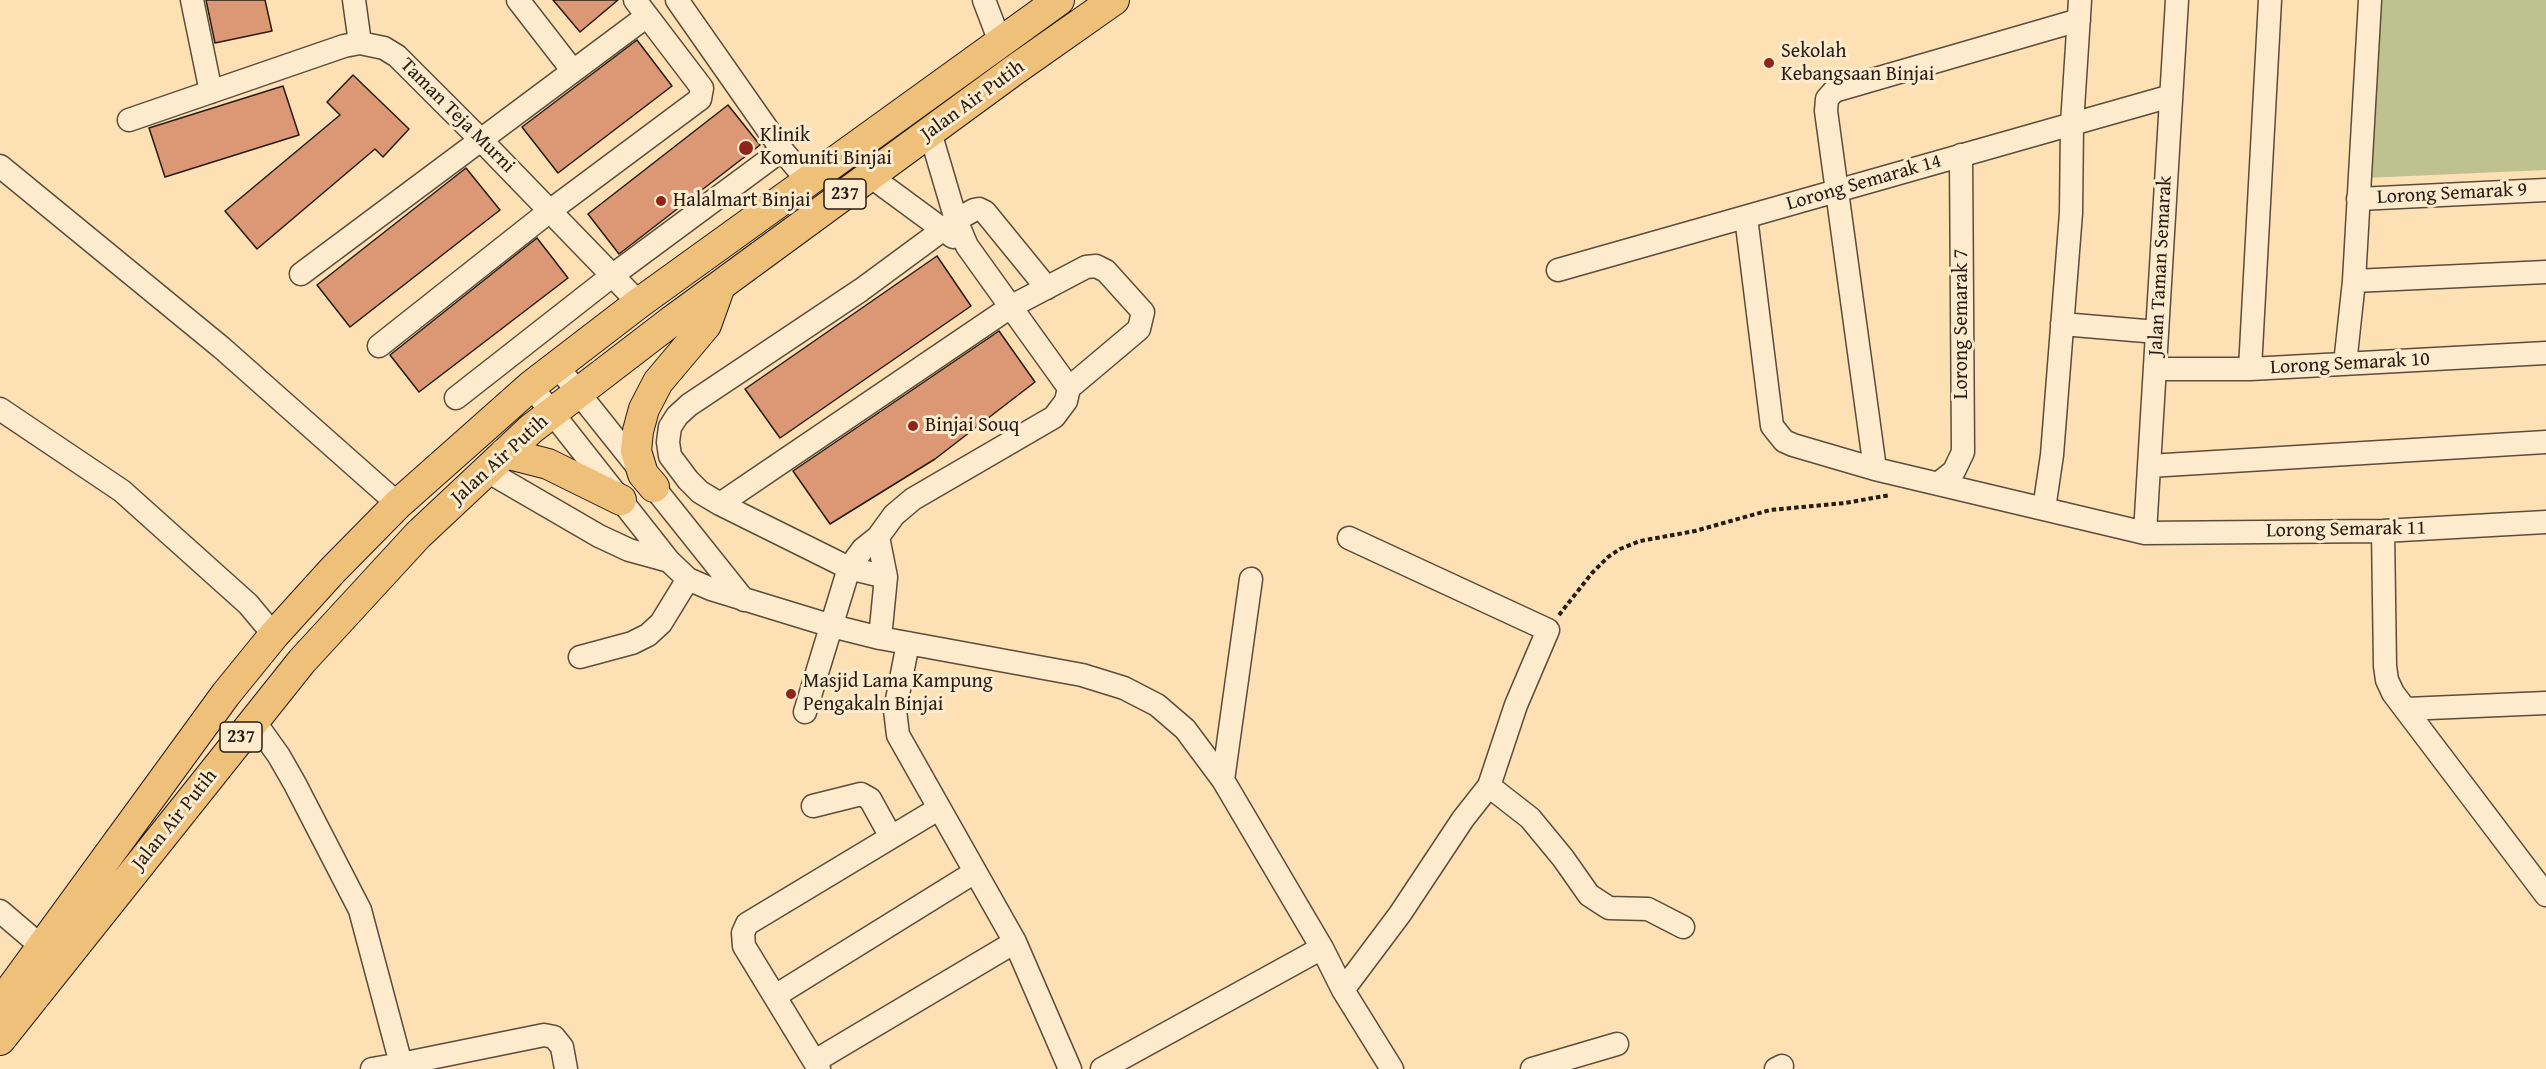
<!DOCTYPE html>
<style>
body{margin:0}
canvas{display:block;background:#fde0b4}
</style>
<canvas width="2546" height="1069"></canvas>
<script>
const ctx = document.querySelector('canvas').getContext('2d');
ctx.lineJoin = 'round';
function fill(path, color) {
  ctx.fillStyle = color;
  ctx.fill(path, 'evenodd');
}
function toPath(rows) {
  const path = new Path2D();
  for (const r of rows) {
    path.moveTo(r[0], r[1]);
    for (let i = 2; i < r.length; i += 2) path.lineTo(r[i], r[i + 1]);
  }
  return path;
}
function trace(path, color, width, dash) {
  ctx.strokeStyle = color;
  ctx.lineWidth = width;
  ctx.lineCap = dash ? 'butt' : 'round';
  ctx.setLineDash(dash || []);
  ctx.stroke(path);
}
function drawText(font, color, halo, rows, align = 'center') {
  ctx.font = font + ' "Gentium Book Plus",serif';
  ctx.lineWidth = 6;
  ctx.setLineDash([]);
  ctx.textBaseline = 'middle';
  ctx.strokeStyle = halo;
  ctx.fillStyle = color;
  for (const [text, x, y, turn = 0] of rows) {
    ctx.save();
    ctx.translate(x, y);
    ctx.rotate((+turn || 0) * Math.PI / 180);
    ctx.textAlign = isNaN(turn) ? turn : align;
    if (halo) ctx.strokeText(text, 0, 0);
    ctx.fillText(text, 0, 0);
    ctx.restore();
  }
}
const green = toPath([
 [2374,0,2546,0,2546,170,2365,178]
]);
const building = toPath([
 [206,0,265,0,272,31,215,43,206,0],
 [553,0,618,0,580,32,553,0],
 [637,40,672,86,558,173,522,127,637,40],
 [353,75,409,129,383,157,375,149,257,249,225,211,340,115,327,102,353,75],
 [283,86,299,135,165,177,149,128,283,86],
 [728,105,760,145,619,254,588,214,728,105],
 [466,168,500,210,350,327,317,285,466,168],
 [537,238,568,278,419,392,390,355,537,238],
 [937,256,971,306,780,438,745,389,937,256],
 [999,331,1035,382,935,459,830,524,793,471,999,331]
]);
const path = toPath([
 [1559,615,1592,573,1608,557,1620,549,1640,541,1695,531,1770,510,1845,503,1890,495]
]);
const minor = toPath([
 [192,0,211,92],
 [354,0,360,43],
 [518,0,573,71],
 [677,0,782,150,807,180],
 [984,0,1000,42],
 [129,120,344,46,360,43,384,48,397,56,481,140,639,303],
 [930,132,956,220,967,246,1069,388],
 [0,166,222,348,398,504],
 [870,176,953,237],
 [2358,199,2546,190],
 [1746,217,1772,426,1784,441,1793,445,1875,469,2145,533,2383,531,2546,522],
 [1558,270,2171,96],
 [301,274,647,16],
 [2354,281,2546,272],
 [2062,324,2157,332],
 [379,346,551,210,700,99,702,88,635,0],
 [2345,364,2354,281,2370,0],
 [557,366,744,600],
 [2155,369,2250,369,2546,353],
 [2250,369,2270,0],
 [531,386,669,561,688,579,711,589,832,626,880,638,1082,675,1124,688,1157,705,1185,729,1223,780,1322,948,1343,990,1392,1069],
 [456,398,613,275,782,150],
 [0,409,122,491,248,604,274,635],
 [2149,466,2546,442],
 [1875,469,1826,111,1827,99,1834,91,2079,20],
 [487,471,599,536,629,550,669,561],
 [1939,483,1954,471,1963,452,1961,155],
 [720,504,1012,306,1086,267,1096,266,1106,271,1143,312,1139,329,1069,388,1066,401,1054,417,913,499,894,515,878,537,863,549,849,568,805,712],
 [2044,509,2052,455,2071,213,2072,124,2080,0],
 [2383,531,2385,666,2387,680,2393,693,2546,895],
 [2145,533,2177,0],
 [878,537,886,577,880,638],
 [886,577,849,568,720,504,700,492,688,480,670,456,668,442,670,427,677,416,689,405,861,290,956,220,974,210,979,209,985,212,1047,288],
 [908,643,895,710,898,735,1015,942,1070,1069],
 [580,657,632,643,648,635,661,623,688,579],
 [2406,709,2546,703],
 [254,721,279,756,295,784,360,910,401,1064,372,1069],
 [1223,780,1251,579],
 [1489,786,1530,818,1563,858,1589,895,1609,908,1648,909,1683,927],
 [813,806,861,794,870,799,891,837],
 [0,911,41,946],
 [1343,990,1400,914,1463,819,1489,786,1516,705,1548,630,1349,538],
 [775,996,975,872],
 [815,1061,1015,942],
 [401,1064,544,1035,554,1037,562,1047,566,1069],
 [819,1069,744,946,743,933,747,924,938,809],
 [1102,1069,1322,948],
 [1532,1069,1617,1044],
 [1776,1069,1782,1066]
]);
const major = toPath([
 [505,453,548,464,621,500],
 [654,487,643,474,636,451,638,431,644,409,658,382,706,325,720,286],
 [0,1004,226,694,274,635,333,570,398,504,531,386,639,303,1059,0],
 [0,1040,302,661,418,535,531,429,673,320,1013,71,1114,0]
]);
const markers = [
 [1769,63,6,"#8f2418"],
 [746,148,8,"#8f2418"],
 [661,201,6,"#8f2418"],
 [913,426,6,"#8f2418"],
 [791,694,6,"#8f2418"]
];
const shields = [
 [845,194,42],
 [241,737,42]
];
const shieldNames = [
 ["237",845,194],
 ["237",241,737]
];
const poiNames = [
 ["Sekolah",1781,52],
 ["Kebangsaan Binjai",1781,75],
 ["Klinik",760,136],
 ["Komuniti Binjai",760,159],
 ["Halalmart Binjai",673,201],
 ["Binjai Souq",925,426],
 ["Masjid Lama Kampung",803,682],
 ["Pengakaln Binjai",803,705]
];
const streetNames = [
 ["Jalan Air Putih",973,101,-36],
 ["Taman Teja Murni",457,116,45],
 ["Lorong Semarak 14",1864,183,-16],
 ["Lorong Semarak 9",2452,194,-3],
 ["Jalan Taman Semarak",2161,266,-87],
 ["Lorong Semarak 7",1962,324,-90],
 ["Lorong Semarak 10",2350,364,-3],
 ["Jalan Air Putih",500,460,-42],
 ["Lorong Semarak 11",2346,530,-1],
 ["Jalan Air Putih",175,820,-51]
];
fill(green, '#bec28e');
fill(building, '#dc9775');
trace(building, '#251c12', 1.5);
trace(minor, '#5b4d3a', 25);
trace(major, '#251c12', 32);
trace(path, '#251c12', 4, [4.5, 3]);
trace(minor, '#feebce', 22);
trace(major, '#eec07a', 30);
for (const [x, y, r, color] of markers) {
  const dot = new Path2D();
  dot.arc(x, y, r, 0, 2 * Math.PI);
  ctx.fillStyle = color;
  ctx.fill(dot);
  trace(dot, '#feebce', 2);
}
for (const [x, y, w] of shields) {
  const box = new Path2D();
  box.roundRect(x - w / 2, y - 15, w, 30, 4.5);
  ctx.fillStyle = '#feebce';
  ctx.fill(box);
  trace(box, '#251c12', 1.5);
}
drawText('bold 18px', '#251c12', null, shieldNames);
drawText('20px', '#251c12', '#feebce', poiNames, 'left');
drawText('20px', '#251c12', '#feebce', streetNames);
</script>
